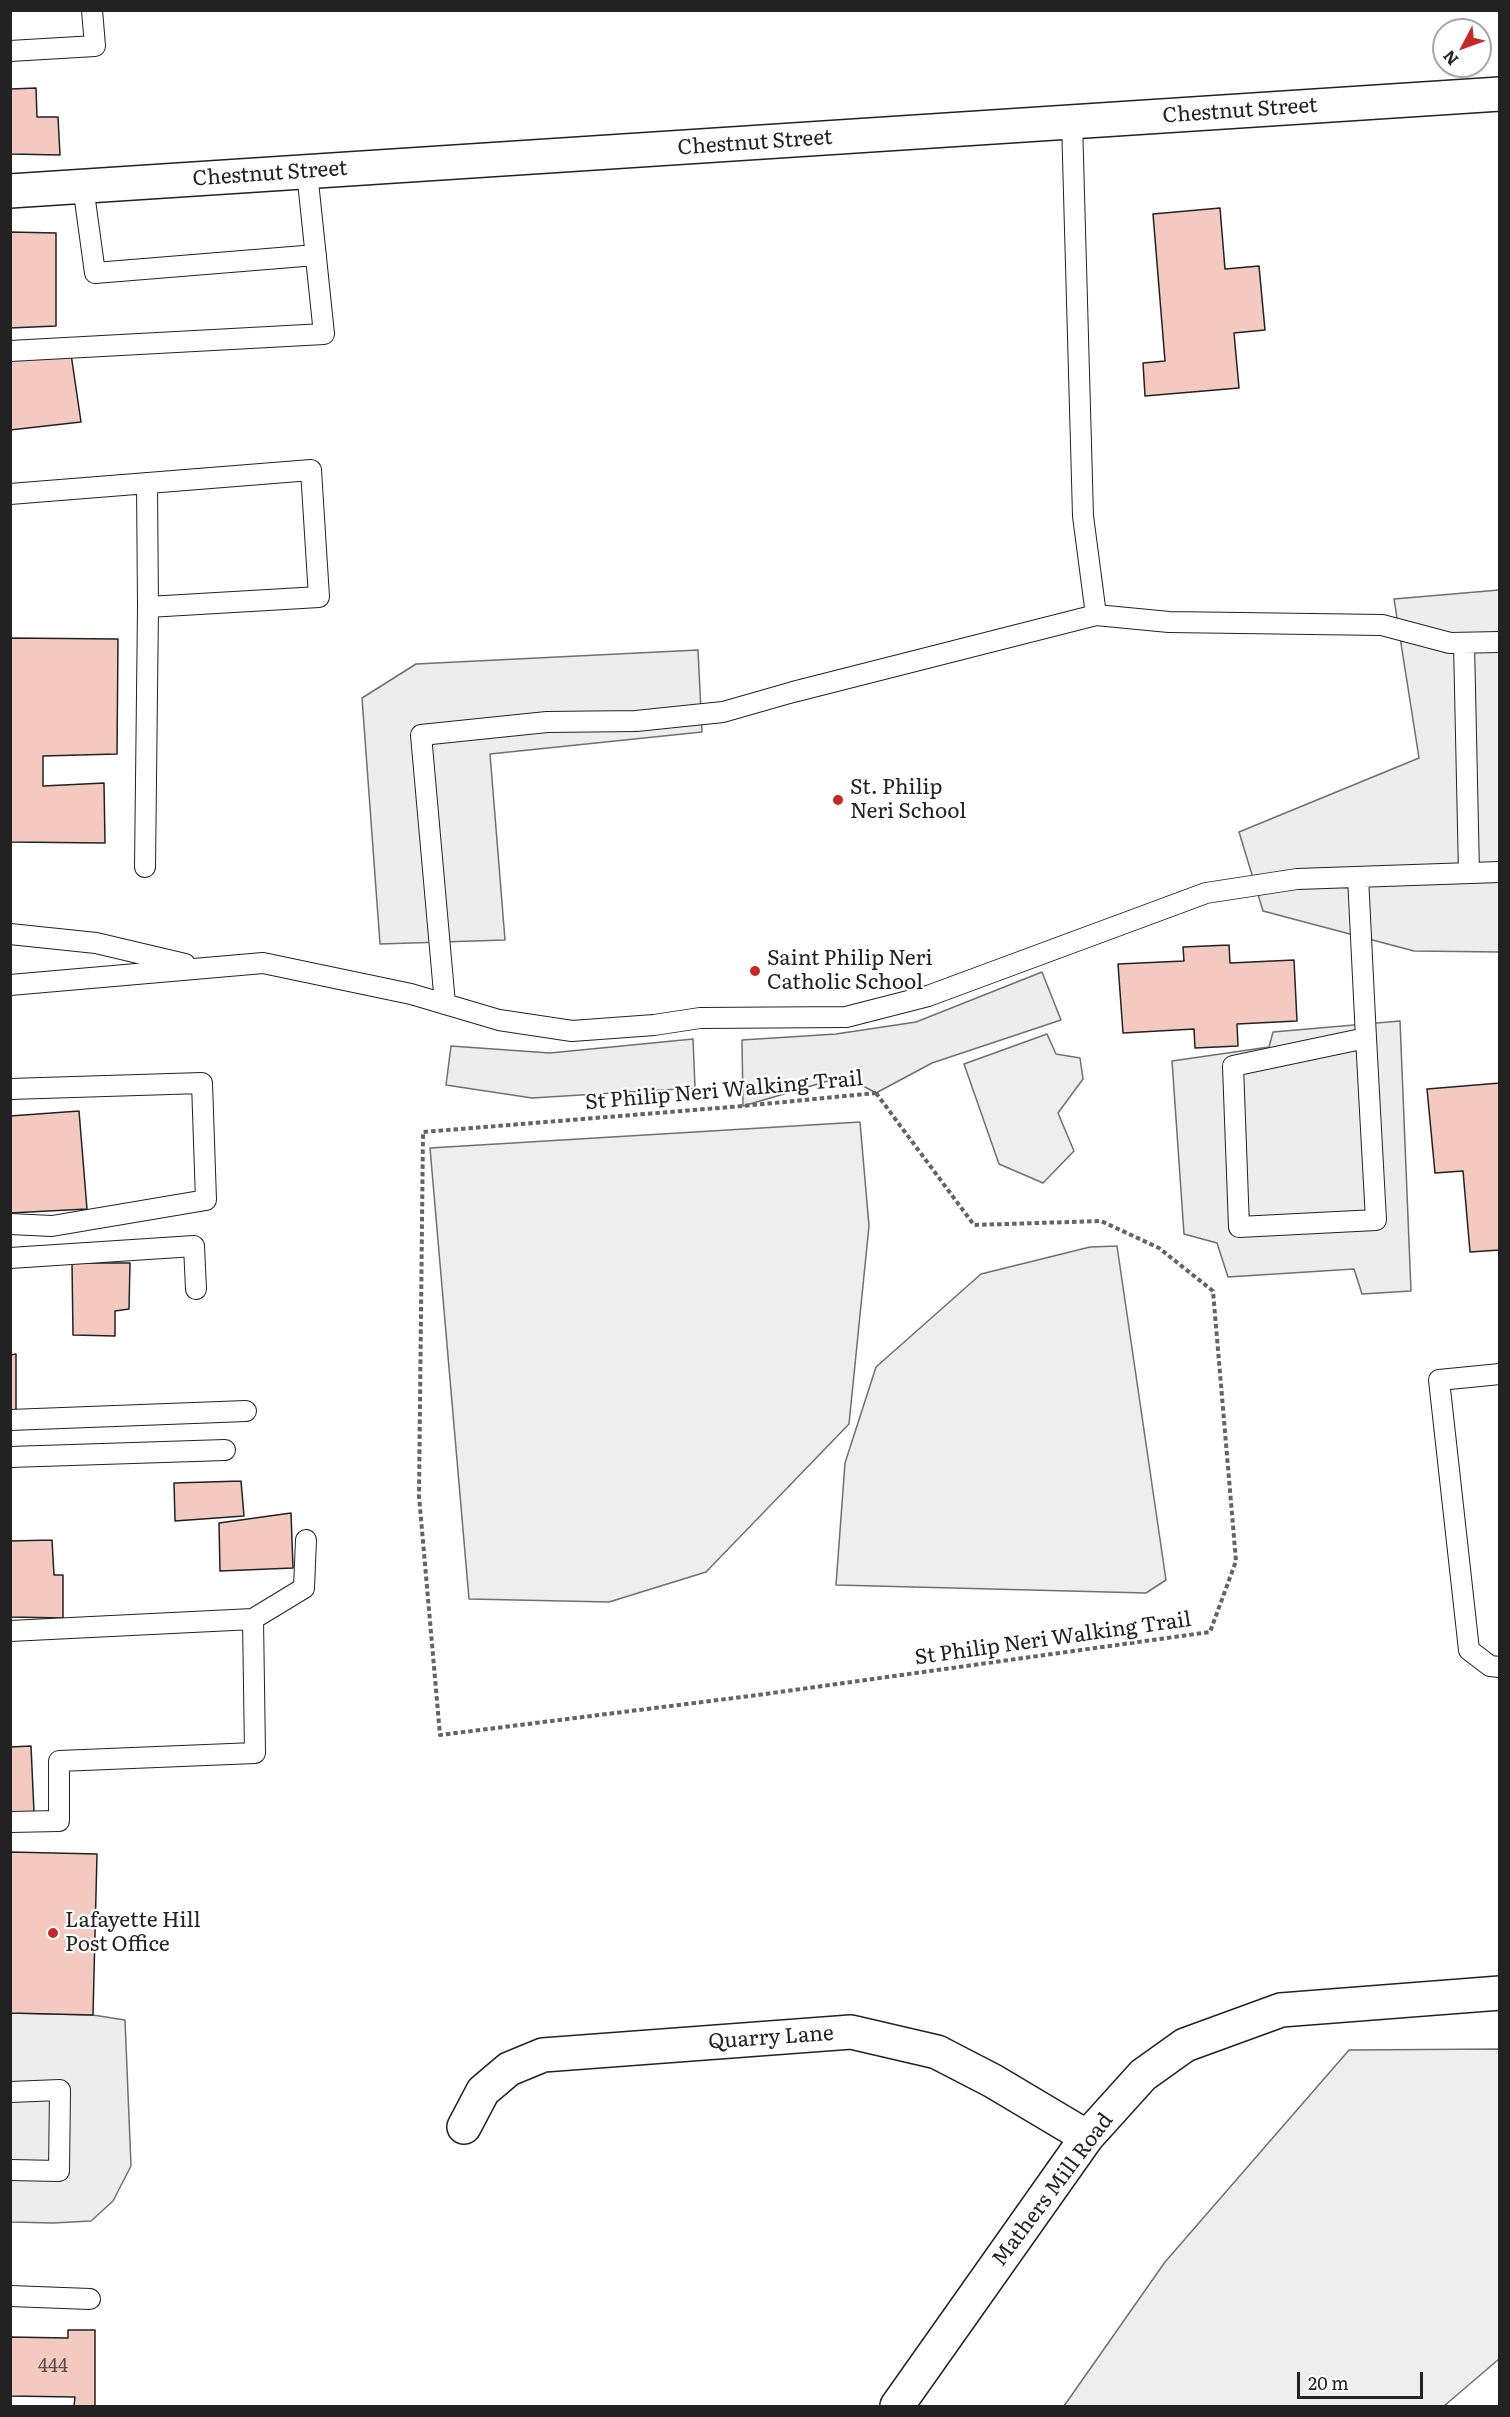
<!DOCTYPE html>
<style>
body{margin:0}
#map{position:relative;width:1510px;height:2417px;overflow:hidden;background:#fff;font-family:Literata,serif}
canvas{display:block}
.frame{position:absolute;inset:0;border:12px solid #222;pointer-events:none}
.north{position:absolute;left:1432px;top:18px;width:60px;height:60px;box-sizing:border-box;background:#fff;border:2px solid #a7a7a7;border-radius:50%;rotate:229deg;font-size:16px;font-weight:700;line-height:24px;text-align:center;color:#222}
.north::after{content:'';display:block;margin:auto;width:21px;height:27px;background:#c62828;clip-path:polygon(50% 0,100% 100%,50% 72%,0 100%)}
.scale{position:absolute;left:1297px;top:2372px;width:126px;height:27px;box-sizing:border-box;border:3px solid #222;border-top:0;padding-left:8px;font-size:18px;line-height:21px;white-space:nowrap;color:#222;-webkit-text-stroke:4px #fff;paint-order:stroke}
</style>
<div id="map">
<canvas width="1510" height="2417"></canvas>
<div class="frame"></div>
<div class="north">N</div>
<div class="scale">20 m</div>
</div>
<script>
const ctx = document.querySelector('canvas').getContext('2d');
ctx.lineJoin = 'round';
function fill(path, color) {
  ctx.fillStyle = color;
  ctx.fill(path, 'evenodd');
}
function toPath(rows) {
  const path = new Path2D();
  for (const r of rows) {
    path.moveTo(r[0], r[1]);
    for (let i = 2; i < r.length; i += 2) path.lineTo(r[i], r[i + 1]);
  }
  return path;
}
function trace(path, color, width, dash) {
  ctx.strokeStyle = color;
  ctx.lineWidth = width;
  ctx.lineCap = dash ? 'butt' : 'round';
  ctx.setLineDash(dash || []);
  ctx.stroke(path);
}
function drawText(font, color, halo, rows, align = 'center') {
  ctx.font = font + ' Literata,serif';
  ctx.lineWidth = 4.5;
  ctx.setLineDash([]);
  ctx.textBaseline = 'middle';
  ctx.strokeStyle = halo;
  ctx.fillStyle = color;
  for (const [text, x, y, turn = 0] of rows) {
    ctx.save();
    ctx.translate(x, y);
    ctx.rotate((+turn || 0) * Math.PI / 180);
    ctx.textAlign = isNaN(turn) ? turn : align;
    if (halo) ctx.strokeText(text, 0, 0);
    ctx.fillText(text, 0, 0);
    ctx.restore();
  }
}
const green = toPath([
 [1047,1034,1056,1054,1080,1058,1083,1079,1058,1113,1074,1151,1043,1183,999,1164,964,1064,1047,1034],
 [860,1122,869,1226,849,1424,706,1572,609,1602,469,1599,430,1148,860,1122],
 [1117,1246,1166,1580,1146,1593,836,1585,845,1463,876,1367,981,1274,1090,1247,1117,1246],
 [1499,2049,1499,2359,1444,2406,1064,2406,1165,2262,1349,2050,1499,2049]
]);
const parking = toPath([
 [1499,590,1499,952,1414,951,1263,911,1239,832,1419,758,1394,599,1499,590],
 [698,650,702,732,490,754,505,940,380,944,362,698,416,664,698,650],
 [1042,972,1061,1020,932,1063,876,1093,845,1076,743,1106,742,1040,836,1034,916,1022,1042,972],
 [1400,1021,1411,1291,1362,1294,1354,1269,1228,1277,1217,1243,1184,1234,1172,1061,1269,1047,1273,1032,1400,1021],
 [693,1039,695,1088,532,1098,446,1085,451,1046,550,1053,693,1039],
 [11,2013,93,2015,125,2020,131,2166,113,2201,91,2221,53,2223,11,2222,11,2013]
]);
const building = toPath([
 [36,88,37,117,58,117,60,155,10,154,10,89,36,88],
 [1220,208,1225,269,1259,266,1265,330,1234,333,1239,388,1145,396,1143,363,1165,361,1153,214,1220,208],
 [10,232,56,233,56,326,10,328,10,232],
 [71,354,81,422,10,430,10,360,71,354],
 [10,638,118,639,117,754,43,756,43,786,104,783,105,843,10,842,10,638],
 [1229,945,1230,963,1294,960,1297,1021,1237,1024,1238,1046,1195,1048,1194,1029,1123,1033,1118,964,1184,961,1183,947,1229,945],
 [1500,1083,1500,1250,1470,1252,1463,1171,1435,1173,1427,1089,1500,1083],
 [79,1111,87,1209,10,1213,10,1116,79,1111],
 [72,1263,130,1263,129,1309,115,1311,115,1336,73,1335,72,1263],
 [16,1354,16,1412,10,1412,10,1355,16,1354],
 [241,1481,244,1516,175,1521,174,1483,241,1481],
 [291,1513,293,1568,220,1571,219,1523,291,1513],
 [52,1540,54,1575,63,1575,63,1618,10,1617,10,1541,52,1540],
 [31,1746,34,1812,10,1813,10,1747,31,1746],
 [10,1852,97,1854,93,2015,10,2013,10,1852],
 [68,2330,95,2330,95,2406,74,2406,75,2397,10,2396,10,2337,68,2338,68,2330]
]);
const path = toPath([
 [876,1093,974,1225,1101,1221,1159,1248,1213,1291,1236,1561,1210,1632,758,1695,440,1735,419,1496,423,1132,743,1106,876,1093]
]);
const lane = toPath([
 [10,51,95,46,92,10],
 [1072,122,1083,516,1096,615],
 [83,186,95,273,316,255],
 [10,351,324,334,307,172],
 [147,483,148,607],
 [10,494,311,470,319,597,148,607,145,867],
 [1464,643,1469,873],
 [1358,877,1366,1038,1376,1220,1239,1227,1233,1066,1366,1038],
 [10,934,96,943,185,964],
 [10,985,263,963,411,994,499,1020,572,1031,654,1025,700,1018,846,1017,928,996,1206,893,1297,879,1500,872],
 [445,1004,421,735,547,722,636,721,723,712,793,692,1096,615,1169,622,1382,625,1450,643,1500,642],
 [10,1089,202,1083,206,1200,52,1226,10,1224],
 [10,1258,194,1246,196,1289],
 [1500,1374,1439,1380,1469,1650,1490,1666,1500,1667],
 [10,1420,246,1411],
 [10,1457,225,1450],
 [253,1619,304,1588,306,1540],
 [10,1631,253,1619,255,1753,59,1761,59,1821,10,1822],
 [10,2092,60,2090,59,2171,10,2170],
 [10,2296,90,2299]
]);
const street = toPath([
 [10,191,1500,94],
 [464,2127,483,2091,509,2069,543,2055,851,2032,937,2052,993,2081,1087,2137],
 [897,2406,1087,2137,1143,2075,1185,2045,1281,2010,1500,1993]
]);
const markers = [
 [838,800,6,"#c62828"],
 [755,971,6,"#c62828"],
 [53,1933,6,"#c62828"]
];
const numberNames = [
 ["444",53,2367]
];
const streetNames = [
 ["Chestnut Street",1240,111,-4],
 ["Chestnut Street",755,143,-4],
 ["Chestnut Street",270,174,-4],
 ["St Philip Neri Walking Trail",724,1091,-5],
 ["St Philip Neri Walking Trail",1053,1639,-8],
 ["Quarry Lane",771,2038,-4],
 ["Mathers Mill Road",1053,2190,-53]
];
const poiNames = [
 ["St. Philip",850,788],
 ["Neri School",850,812],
 ["Saint Philip Neri",767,959],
 ["Catholic School",767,983],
 ["Lafayette Hill",65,1921],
 ["Post Office",65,1945]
];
fill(green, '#eee');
trace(green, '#6f6f6f', 1.5);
fill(parking, '#ededed');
trace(parking, '#6f6f6f', 1.5);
fill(building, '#f3c9c0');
trace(building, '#222', 1.5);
trace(lane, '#222', 22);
trace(street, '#222', 36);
trace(path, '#646464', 4, [4.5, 3]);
trace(lane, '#fff', 20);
trace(street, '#fff', 33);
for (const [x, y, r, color] of markers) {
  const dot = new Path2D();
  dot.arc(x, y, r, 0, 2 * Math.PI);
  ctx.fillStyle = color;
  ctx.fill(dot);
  trace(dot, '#fff', 2);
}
drawText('18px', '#564c4a', null, numberNames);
drawText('21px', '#222', '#fff', streetNames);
drawText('21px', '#222', '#fff', poiNames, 'left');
</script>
